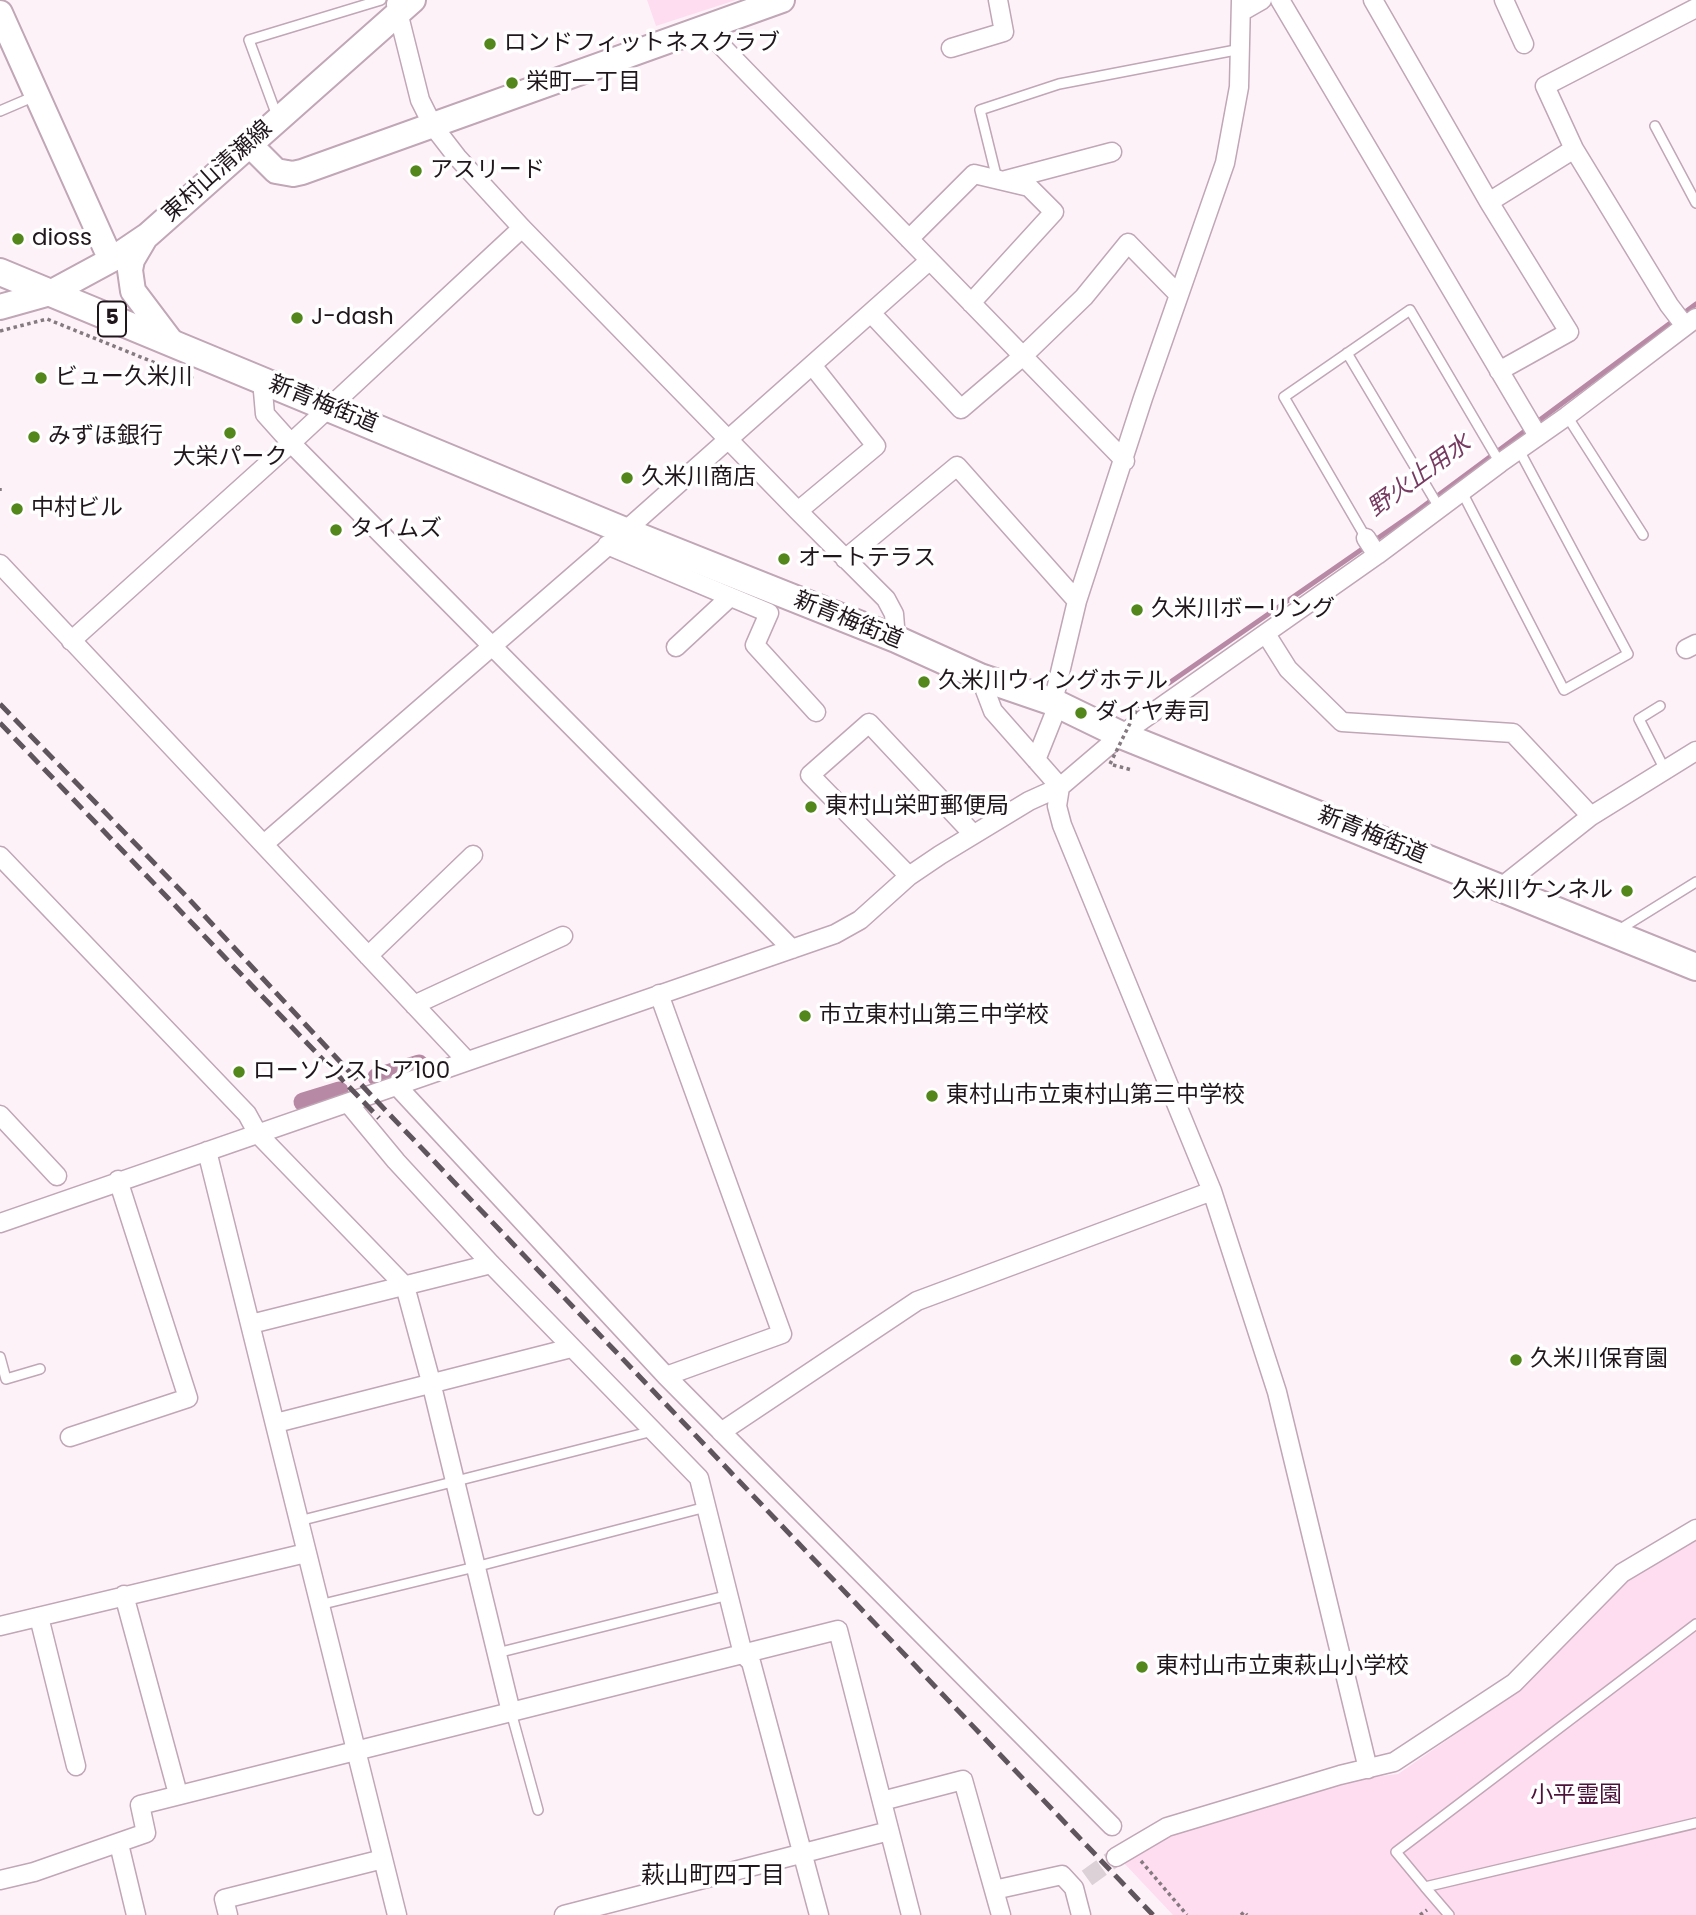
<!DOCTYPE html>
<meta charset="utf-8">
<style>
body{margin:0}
canvas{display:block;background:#fef2f9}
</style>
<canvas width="1696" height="1915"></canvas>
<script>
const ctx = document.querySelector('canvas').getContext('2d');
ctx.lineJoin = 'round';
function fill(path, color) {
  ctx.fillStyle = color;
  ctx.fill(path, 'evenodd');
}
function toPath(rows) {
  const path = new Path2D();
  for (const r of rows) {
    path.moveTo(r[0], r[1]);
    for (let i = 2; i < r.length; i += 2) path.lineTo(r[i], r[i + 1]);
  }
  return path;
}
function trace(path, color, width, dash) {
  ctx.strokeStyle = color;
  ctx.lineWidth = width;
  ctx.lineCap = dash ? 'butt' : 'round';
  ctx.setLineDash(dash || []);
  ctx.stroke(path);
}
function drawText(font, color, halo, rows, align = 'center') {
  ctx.font = font + ' Poppins,"Noto Sans JP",sans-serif';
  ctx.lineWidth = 7;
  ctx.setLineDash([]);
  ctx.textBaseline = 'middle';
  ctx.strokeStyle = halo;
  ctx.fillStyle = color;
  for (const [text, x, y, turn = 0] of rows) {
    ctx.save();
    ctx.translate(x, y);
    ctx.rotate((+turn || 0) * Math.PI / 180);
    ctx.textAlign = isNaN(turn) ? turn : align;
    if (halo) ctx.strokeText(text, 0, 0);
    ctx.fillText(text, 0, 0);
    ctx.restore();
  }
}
const green = toPath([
 [647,0,736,0,656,26],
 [1696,1535,1696,1915,1173,1915,1122,1861,1170,1832,1349,1780,1398,1774,1521,1689,1626,1575]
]);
const stream = toPath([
 [1169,683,1417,511,1696,304]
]);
const canal = toPath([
 [377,1077,419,1064],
 [303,1102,339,1091]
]);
const streetTunnel = toPath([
 [1087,1878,1116,1857]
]);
const path = toPath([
 [0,331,47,319,195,379],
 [0,488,0,491],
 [1113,765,1132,770],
 [1141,1861,1187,1915],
 [1241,1915,1244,1912,1247,1915],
 [1420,1915,1427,1910]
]);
const lane = toPath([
 [0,111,35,96],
 [277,116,249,40,381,0],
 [1655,126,1696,203],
 [997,179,980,110,1059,84,1241,49],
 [1347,353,1440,509],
 [1567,416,1643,535],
 [1462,492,1564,690,1628,654,1519,450],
 [1366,538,1284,397,1410,310,1500,463],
 [1660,706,1639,719,1665,770],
 [1617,931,1696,882],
 [0,1357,6,1379,40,1369],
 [299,1521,653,1431],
 [319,1605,475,1567,706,1507],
 [497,1653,729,1595],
 [511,1712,538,1810],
 [1425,1887,1396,1852,1696,1624],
 [1449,1915,1425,1887,1696,1823]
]);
const street = toPath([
 [1280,0,1538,436],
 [1373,0,1489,202,1574,149],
 [1504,0,1524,44],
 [396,4,420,100,433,126,457,157,522,228,798,511,886,599,894,614,896,639],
 [1241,12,1262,0],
 [704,28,1125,461],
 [951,48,1004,32,998,0],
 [1006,180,1112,152],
 [1489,202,1569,332,1499,371],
 [909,239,974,174,1029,187,1054,212,971,303],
 [871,313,961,409,1023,356,1084,297,1128,243,1178,294],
 [1685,326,1669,305,1574,149,1545,86,1696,8],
 [262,380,265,414,291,443,792,949],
 [798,511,876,446,812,365],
 [1366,538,1377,555],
 [607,545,769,613,755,645,816,712],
 [845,559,957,466,1077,601],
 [0,564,467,1061],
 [1266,634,1288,669,1342,722,1513,733,1591,816],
 [71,641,291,443,522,228],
 [676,647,730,597],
 [1686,649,1696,644],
 [980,677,993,711,1060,787,1057,806,1062,825,1212,1191,1277,1392,1368,1769],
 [1053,702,1077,601,1143,398,1225,163,1239,87,1241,0],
 [1036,760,1058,705],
 [264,844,625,531,929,261],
 [0,856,247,1114,258,1134,405,1286,431,1382,511,1712],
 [909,876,810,775,869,723,973,834],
 [1500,888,1591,816,1696,751],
 [368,956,473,855],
 [659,994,782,1334,666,1376],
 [414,1005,563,936],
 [397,1086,666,1376,1112,1826],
 [348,1103,396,1161,491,1264,699,1478,743,1654,751,1662,819,1915],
 [0,1115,57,1176],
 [207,1151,397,1915],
 [0,1223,835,934,860,920,909,876,940,855,1029,801,1060,787,1121,735,1377,555,1500,463,1567,416,1696,318],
 [251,1324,491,1264],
 [276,1423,571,1348],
 [721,1432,917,1301,1212,1191],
 [70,1437,188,1398,118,1180],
 [124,1595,178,1794],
 [39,1617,76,1766],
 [0,1626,306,1553],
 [882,1801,963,1780,1001,1915],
 [119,1844,136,1915],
 [1116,1857,1167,1827,1340,1775,1394,1762,1514,1683,1622,1573,1696,1529],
 [0,1880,34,1872,146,1833,140,1805,838,1630,911,1915],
 [994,1890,1062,1875,1074,1888,1081,1915],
 [228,1915,224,1899,383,1859],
 [564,1915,889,1831]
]);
const secondary = toPath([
 [0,13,111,260],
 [250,145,276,171,293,174,302,172,782,0],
 [145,238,132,260,130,270,133,291,173,344],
 [0,307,50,293,111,260,148,235,413,0]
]);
const primary = toPath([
 [0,272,625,531,896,639,980,677,1053,702,1121,735,1696,967]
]);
const rail = toPath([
 [0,704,188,898,371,1095,1153,1915],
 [0,723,379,1118]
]);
const pathBridge = toPath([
 [1110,764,1139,705]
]);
const markers = [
 [490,44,7,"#53861b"],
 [512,83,7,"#53861b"],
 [416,171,7,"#53861b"],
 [18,239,7,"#53861b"],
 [297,318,7,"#53861b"],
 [41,378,7,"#53861b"],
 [230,433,7,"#53861b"],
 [34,437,7,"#53861b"],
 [627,478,7,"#53861b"],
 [17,509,7,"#53861b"],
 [336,530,7,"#53861b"],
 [784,559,7,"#53861b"],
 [1137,610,7,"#53861b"],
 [924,682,7,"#53861b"],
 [1081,713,7,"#53861b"],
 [811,807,7,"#53861b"],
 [1627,891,7,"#53861b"],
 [805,1016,7,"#53861b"],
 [239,1072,7,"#53861b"],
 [932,1096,7,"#53861b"],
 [1516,1360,7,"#53861b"],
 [1142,1667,7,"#53861b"]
];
const shields = [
 [112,319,28]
];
const shieldNames = [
 ["5",112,319]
];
const poiNames = [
 ["ロンドフィットネスクラブ",504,44],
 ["栄町一丁目",526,83],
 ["アスリード",430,171],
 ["dioss",32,239],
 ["J-dash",311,318],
 ["ビュー久米川",55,378],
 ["みずほ銀行",48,437],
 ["大栄パーク",230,458,"center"],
 ["久米川商店",641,478],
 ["中村ビル",31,509],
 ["タイムズ",350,530],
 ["オートテラス",798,559],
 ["久米川ボーリング",1151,610],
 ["久米川ウィングホテル",938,682],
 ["ダイヤ寿司",1095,713],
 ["東村山栄町郵便局",825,807],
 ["久米川ケンネル",1613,891,"right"],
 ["市立東村山第三中学校",819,1016],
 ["ローソンストア100",253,1072],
 ["東村山市立東村山第三中学校",946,1096],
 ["久米川保育園",1530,1360],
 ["東村山市立東萩山小学校",1156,1667]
];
const streetNames = [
 ["東村山清瀬線",218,172,-42],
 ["新青梅街道",323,405,22],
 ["新青梅街道",848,621,22],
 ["新青梅街道",1372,836,22]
];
const parkNames = [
 ["小平霊園",1576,1796]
];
const waterNames = [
 ["野火止用水",1420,477,-36]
];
const neighbourhoodNames = [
 ["萩山町四丁目",713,1877]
];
fill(green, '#ffddf1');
trace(stream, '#b889a5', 5);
trace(canal, '#b889a5', 19);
trace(streetTunnel, '#ddd1d8', 18, [18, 9]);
trace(lane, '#c1a6b6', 12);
trace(street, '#c1a6b6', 21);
trace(secondary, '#c1a6b6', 28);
trace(primary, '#c1a6b6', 30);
trace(path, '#847a80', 3.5, [3.5, 3.5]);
trace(lane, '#fff', 9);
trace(street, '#fff', 18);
trace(secondary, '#fff', 24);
trace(primary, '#fff', 26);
trace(rail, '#5f555c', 5, [14, 7]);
trace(pathBridge, '#847a80', 3.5, [3.5, 3.5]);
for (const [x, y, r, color] of markers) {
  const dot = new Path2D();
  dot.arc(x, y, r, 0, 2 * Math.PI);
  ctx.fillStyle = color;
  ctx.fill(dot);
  trace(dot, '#fff', 2.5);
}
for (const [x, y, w] of shields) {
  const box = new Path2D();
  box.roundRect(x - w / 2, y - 17.5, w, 35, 5);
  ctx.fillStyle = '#fff';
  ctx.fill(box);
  trace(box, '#20171d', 2);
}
drawText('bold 21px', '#20171d', null, shieldNames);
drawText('23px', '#20171d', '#fff', poiNames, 'left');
drawText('23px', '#20171d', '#fff', streetNames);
drawText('23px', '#4b123a', '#fff', parkNames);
drawText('italic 24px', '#773b62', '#fff', waterNames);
drawText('24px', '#20171d', '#fff', neighbourhoodNames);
</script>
